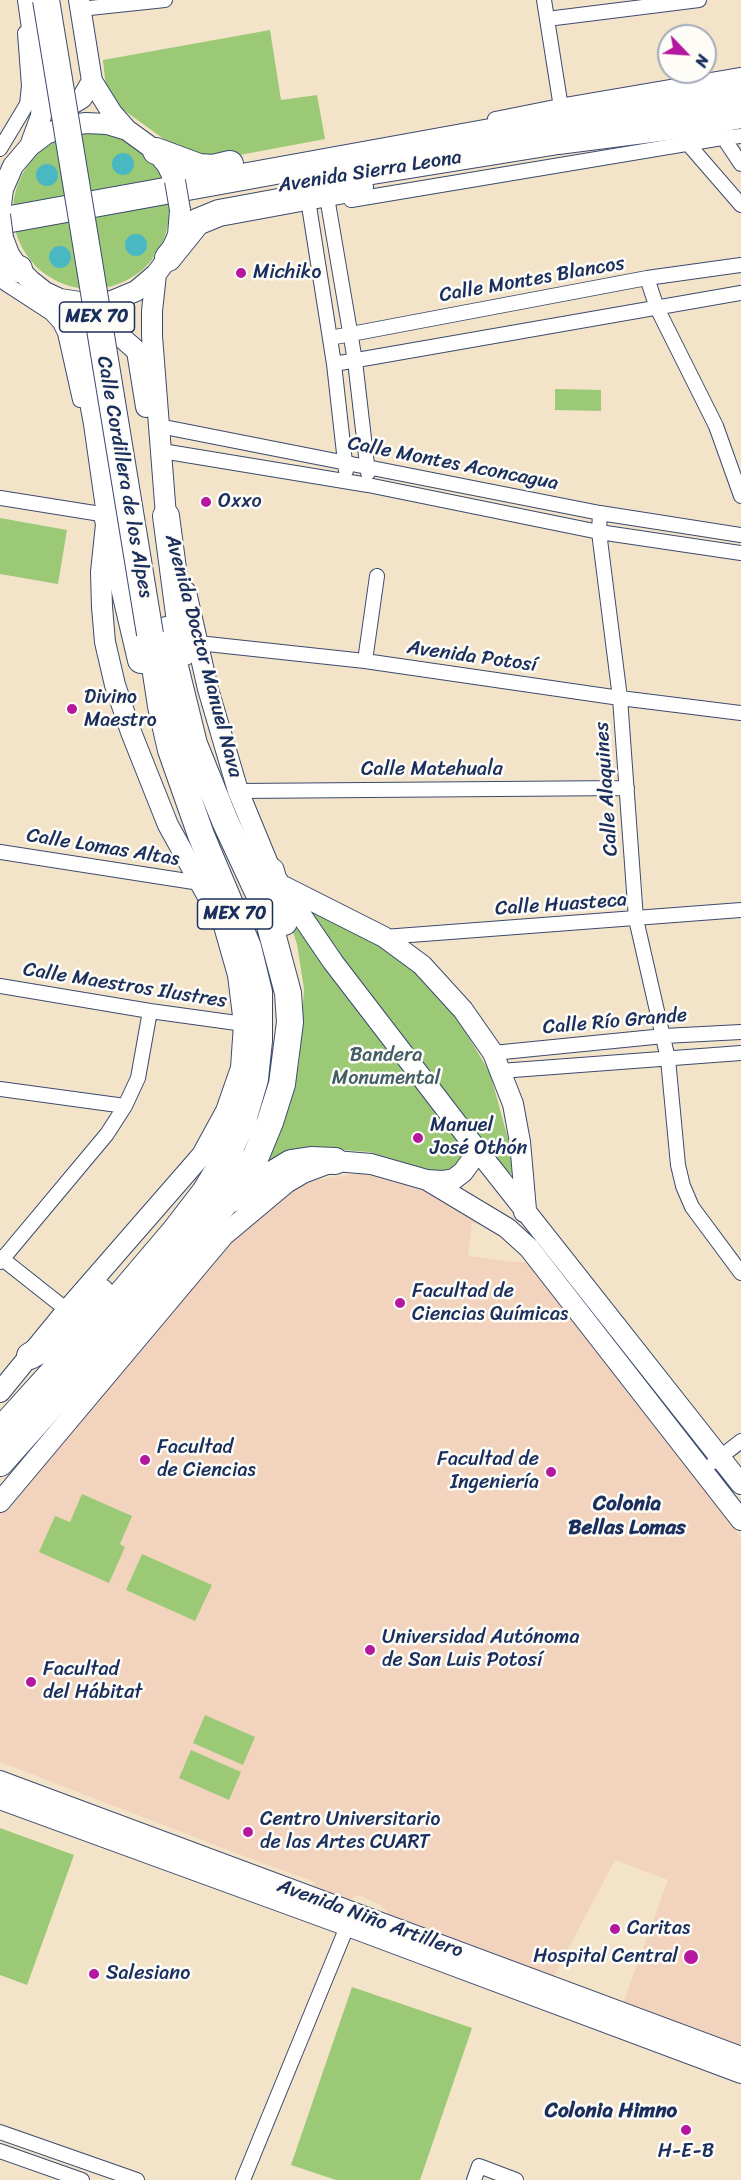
<!DOCTYPE html>
<meta charset="utf-8">
<style>
body{margin:0}
#map{position:relative;width:741px;height:2180px;overflow:hidden;background:#f3e4c9;font-family:Sriracha,sans-serif}
canvas{display:block}
.north{position:absolute;left:657px;top:24px;width:60px;height:60px;box-sizing:border-box;background:#fdfcf7;border:2px solid #a3aaba;border-radius:50%;rotate:115deg;font-size:16px;font-weight:700;line-height:24px;text-align:center;color:#1b2f5e}
.north::after{content:'';display:block;margin:auto;width:21px;height:27px;background:#b5179e;clip-path:polygon(50% 0,100% 100%,50% 72%,0 100%)}
</style>
<div id="map">
<canvas width="741" height="2180"></canvas>
<div class="north">N</div>
</div>
<script>
const ctx = document.querySelector('canvas').getContext('2d');
ctx.lineJoin = 'round';
function fill(path, color) {
  ctx.fillStyle = color;
  ctx.fill(path, 'evenodd');
}
function toPath(rows) {
  const path = new Path2D();
  for (const r of rows) {
    if (r.length === 3) {
      path.moveTo(r[0] + r[2], r[1]);
      path.arc(r[0], r[1], r[2], 0, 2 * Math.PI);
      continue;
    }
    path.moveTo(r[0], r[1]);
    for (let i = 2; i < r.length; i += 2) path.lineTo(r[i], r[i + 1]);
  }
  return path;
}
function trace(path, color, width, dash) {
  ctx.strokeStyle = color;
  ctx.lineWidth = width;
  ctx.lineCap = dash ? 'butt' : 'round';
  ctx.setLineDash(dash || []);
  ctx.stroke(path);
}
function drawText(font, color, halo, rows, align = 'center') {
  ctx.font = font + ' Sriracha,sans-serif';
  ctx.lineWidth = 5;
  ctx.setLineDash([]);
  ctx.textBaseline = 'middle';
  ctx.strokeStyle = halo;
  ctx.fillStyle = color;
  for (const [text, x, y, turn = 0] of rows) {
    ctx.save();
    ctx.translate(x, y);
    ctx.rotate((+turn || 0) * Math.PI / 180);
    ctx.textAlign = isNaN(turn) ? turn : align;
    if (halo) ctx.strokeText(text, 0, 0);
    ctx.fillText(text, 0, 0);
    ctx.restore();
  }
}
const built = toPath([
 [355,1174,381,1174,441,1196,496,1229,472,1223,468,1256,513,1262,532,1262,676,1447,741,1538,741,2049,622,2006,668,1880,615,1860,553,1978,390,1916,380,1905,358,1895,349,1900,314,1886,315,1882,241,1855,0,1762,0,1511,249,1223,272,1203,310,1181]
]);
const green = toPath([
 [270,30,281,100,317,95,325,139,197,163,107,98,103,60],
 [91,211,78],
 [555,389,601,390,601,411,555,410],
 [0,518,67,530,58,584,0,574],
 [279,891,343,921,417,971,459,1021,490,1073,510,1146,512,1174,462,1147,463,1155,457,1169,448,1174,429,1170,369,1152,332,1149,240,1189,278,1131,299,1064,304,989,297,944],
 [82,1494,132,1516,120,1544,125,1547,109,1583,39,1552,55,1516,70,1522],
 [142,1554,212,1585,195,1621,126,1590],
 [205,1715,255,1737,243,1765,193,1743],
 [191,1750,241,1772,229,1800,179,1778],
 [0,1828,74,1855,27,1985,0,1975],
 [352,1987,472,2028,420,2180,336,2180,291,2165]
]);
const water = toPath([
 [123,164,11],
 [47,175,11],
 [136,245,11],
 [60,257,11]
]);
const street = toPath([
 [544,0,562,114],
 [80,9,165,0],
 [547,19,699,0],
 [495,119,560,106,741,75],
 [719,131,741,164],
 [689,137,689,145,741,205],
 [0,149,27,104,29,86,25,33],
 [351,200,722,138,741,136],
 [328,203,355,361,368,473],
 [309,206,334,364,346,471],
 [647,278,657,308,716,426,741,496],
 [0,280,51,313,60,323,65,333,80,400],
 [330,338,647,278,741,265],
 [334,364,741,293],
 [159,426,600,513,741,535],
 [162,451,368,485,599,532,741,553],
 [0,498,107,515],
 [600,513,599,532,620,698,636,919,668,1059,678,1165,683,1186,692,1207,741,1273],
 [198,643,365,661,620,698,741,713],
 [365,661,377,576],
 [238,791,627,788],
 [0,852,200,883],
 [384,937,741,910],
 [0,986,150,1011,244,1024],
 [493,1053,664,1036,741,1032],
 [500,1071,741,1053],
 [0,1089,125,1106],
 [0,1257,67,1310],
 [0,1262,107,1134,125,1106,138,1078,150,1011],
 [714,1462,741,1441],
 [0,2132,137,2180],
 [0,2151,82,2180],
 [243,2180,351,1917],
 [474,2180,479,2166,516,2180]
]);
const secondary = toPath([
 [28,0,42,99,41,116,30,146],
 [79,0,92,81,112,113,127,130],
 [50,103,66,106,72,104,82,98,92,81],
 [0,213,3,189,13,166,30,146,46,134,66,126,86,123,107,124,127,130,156,151,167,165,175,181],
 [3,238,9,254,19,269,31,281,45,292,60,299,86,303,112,301,136,291,156,274,168,258,178,235,180,210],
 [156,274,152,311,152,336,166,516,170,529],
 [89,340,99,336,110,335,121,337,137,351,146,407],
 [186,592,208,689,238,791,271,871,333,962,475,1147,741,1484],
 [285,887,384,937,422,965,463,1010,493,1053,513,1104,520,1142,526,1210,524,1212],
 [427,1180,507,1228,529,1248,741,1520],
 [0,1392,67,1310,202,1155,226,1111,241,1068,244,1024,238,975,224,926,168,825,131,732,115,685,105,642,102,607,101,572,107,515,94,424,77,333,60,299],
 [0,1502,224,1235,286,1183,303,1173,335,1161,371,1164,427,1180,442,1181,454,1179,463,1172,471,1161,475,1147],
 [0,1781,741,2057],
 [0,1799,348,1926,741,2073]
]);
const highway = toPath([
 [156,151,199,167,213,168,230,164],
 [335,177,558,141,690,124,741,115],
 [0,221,496,131,741,92],
 [168,258,197,222,219,213,360,187],
 [0,262,19,269],
 [107,515,141,660],
 [166,516,184,652],
 [271,871,284,922],
 [232,1199,291,1163,311,1160,335,1161],
 [30,1356,59,1339,101,1292],
 [0,1431,85,1337,175,1231,205,1192,228,1154,243,1120,255,1079,259,1041,259,992,248,947,201,835,171,750,161,706,150,634],
 [0,1463,100,1351,224,1204,256,1156,270,1122,282,1084,290,1022,288,993,265,907,225,821,194,744,166,630]
]);
const secondaryBridge = toPath([
 [175,181,180,210],
 [0,215,3,238]
]);
const highwayBridge = toPath([
 [46,0,150,634]
]);
const markers = [
 [241,273,6,"#b5179e"],
 [206,502,6,"#b5179e"],
 [72,709,6,"#b5179e"],
 [418,1138,6,"#b5179e"],
 [400,1303,6,"#b5179e"],
 [145,1460,6,"#b5179e"],
 [551,1472,6,"#b5179e"],
 [370,1650,6,"#b5179e"],
 [31,1682,6,"#b5179e"],
 [248,1832,6,"#b5179e"],
 [615,1929,6,"#b5179e"],
 [691,1957,8,"#b5179e"],
 [94,1974,6,"#b5179e"],
 [686,2130,6,"#b5179e"]
];
const shields = [
 [97,317,75],
 [235,914,75]
];
const shieldNames = [
 ["MEX 70",97,317],
 ["MEX 70",235,914]
];
const streetNames = [
 ["Avenida Sierra Leona",370,172,-9],
 ["Calle Montes Blancos",532,280,-10],
 ["Calle Montes Aconcagua",453,464,11],
 ["Calle Cordillera de los Alpes",124,477,80],
 ["Avenida Doctor Manuel Nava",203,656,75],
 ["Avenida Potosí",472,657,8],
 ["Calle Matehuala",432,770],
 ["Calle Alaquines",607,789,-94],
 ["Calle Lomas Altas",103,848,9],
 ["Calle Huasteca",561,905,-4],
 ["Calle Maestros Ilustres",125,986,9],
 ["Calle Río Grande",615,1022,-5],
 ["Avenida Niño Artillero",370,1919,20]
];
const poiNames = [
 ["Michiko",253,273],
 ["Oxxo",218,502],
 ["Divino",84,698],
 ["Maestro",84,721],
 ["Manuel",430,1126],
 ["José Othón",430,1149],
 ["Facultad de",412,1292],
 ["Ciencias Químicas",412,1315],
 ["Facultad",157,1448],
 ["de Ciencias",157,1471],
 ["Facultad de",539,1460,"right"],
 ["Ingeniería",539,1483,"right"],
 ["Universidad Autónoma",382,1638],
 ["de San Luis Potosí",382,1661],
 ["Facultad",43,1670],
 ["del Hábitat",43,1693],
 ["Centro Universitario",260,1820],
 ["de las Artes CUART",260,1843],
 ["Caritas",627,1929],
 ["Hospital Central",678,1957,"right"],
 ["Salesiano",106,1974],
 ["H-E-B",686,2152,"center"]
];
const parkNames = [
 ["Bandera",386,1056],
 ["Monumental",386,1079]
];
const neighbourhoodNames = [
 ["Colonia",627,1505],
 ["Bellas Lomas",627,1529],
 ["Colonia Himno",611,2112]
];
fill(built, '#f2d4be');
fill(green, '#9bc976');
fill(water, '#4ab8c3');
trace(street, '#3b4a6e', 16);
trace(secondary, '#3b4a6e', 22);
trace(highway, '#3b4a6e', 28);
trace(street, '#fff', 14);
trace(secondary, '#fff', 20);
trace(highway, '#fff', 26);
trace(secondaryBridge, '#3b4a6e', 22, []);
trace(highwayBridge, '#3b4a6e', 28, []);
trace(secondaryBridge, '#fff', 20);
trace(highwayBridge, '#fff', 26);
for (const [x, y, r, color] of markers) {
  const dot = new Path2D();
  dot.arc(x, y, r, 0, 2 * Math.PI);
  ctx.fillStyle = color;
  ctx.fill(dot);
  trace(dot, '#fdfcf7', 2);
}
for (const [x, y, w] of shields) {
  const box = new Path2D();
  box.roundRect(x - w / 2, y - 15, w, 30, 4.5);
  ctx.fillStyle = '#fdfcf7';
  ctx.fill(box);
  trace(box, '#1b2f5e', 1.5);
}
drawText('bold 18px', '#1b2f5e', null, shieldNames);
drawText('20px', '#1b2f5e', '#fdfcf7', streetNames);
drawText('20px', '#1b2f5e', '#fdfcf7', poiNames, 'left');
drawText('20px', '#415d65', '#fdfcf7', parkNames);
drawText('bold 21px', '#1b2f5e', '#fdfcf7', neighbourhoodNames);
</script>
